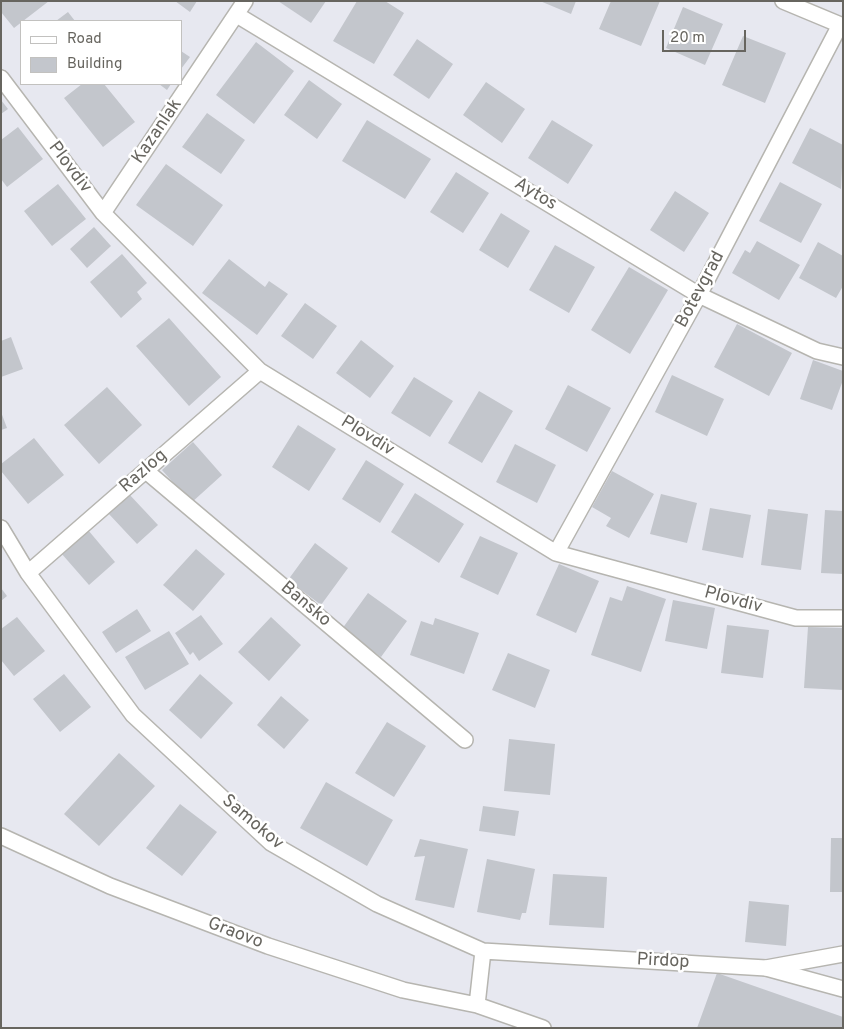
<!DOCTYPE html>
<style>
body{margin:0}
#map{position:relative;width:844px;height:1029px;overflow:hidden;background:#e7e8f0;font-family:Overpass,sans-serif}
canvas{display:block}
.frame{position:absolute;inset:0;border:2px solid #67655f;pointer-events:none}
.legend{position:absolute;left:20px;top:20px;width:162px;height:65px;box-sizing:border-box;background:#fff;border:1px solid #c2c1bf;margin:0;padding:6px 9px;list-style:none;font-size:15px;color:#67655f}
.legend li{display:flex;align-items:center;gap:10px;height:25px}
.legend b{width:25px;border:1px solid #c2c1bf}
.scale{position:absolute;left:662px;top:30px;width:84px;height:22px;box-sizing:border-box;border:2px solid #67655f;border-top:0;padding-left:6px;font-size:15px;line-height:18px;white-space:nowrap;color:#67655f;-webkit-text-stroke:4px #fff;paint-order:stroke}
</style>
<div id="map">
<canvas width="844" height="1029"></canvas>
<div class="frame"></div>
<ul class="legend">
<li><b style="height:6px;background:#fff"></b>Road</li>
<li><b style="height:14px;background:#c3c6cc"></b>Building</li>
</ul>
<div class="scale">20 m</div>
</div>
<script>
const ctx = document.querySelector('canvas').getContext('2d');
ctx.lineJoin = 'round';
function fill(path, color) {
  ctx.fillStyle = color;
  ctx.fill(path, 'evenodd');
}
function toPath(rows) {
  const path = new Path2D();
  for (const r of rows) {
    path.moveTo(r[0], r[1]);
    for (let i = 2; i < r.length; i += 2) path.lineTo(r[i], r[i + 1]);
  }
  return path;
}
function trace(path, color, width, dash) {
  ctx.strokeStyle = color;
  ctx.lineWidth = width;
  ctx.lineCap = dash ? 'butt' : 'round';
  ctx.setLineDash(dash || []);
  ctx.stroke(path);
}
function drawText(font, color, halo, rows, align = 'center') {
  ctx.font = font + ' Overpass,sans-serif';
  ctx.lineWidth = 5;
  ctx.setLineDash([]);
  ctx.textBaseline = 'middle';
  ctx.strokeStyle = halo;
  ctx.fillStyle = color;
  for (const [text, x, y, turn = 0] of rows) {
    ctx.save();
    ctx.translate(x, y);
    ctx.rotate((+turn || 0) * Math.PI / 180);
    ctx.textAlign = isNaN(turn) ? turn : align;
    if (halo) ctx.strokeText(text, 0, 0);
    ctx.fillText(text, 0, 0);
    ctx.restore();
  }
}
const building = toPath([
 [1,1,49,1,14,28,1,12],
 [175,1,197,1,190,12],
 [278,1,326,1,311,23],
 [357,1,385,1,404,13,374,64,333,41],
 [540,1,576,1,571,14],
 [611,1,660,1,641,46,599,29],
 [683,7,723,24,705,65,666,48],
 [68,12,75,21,56,21],
 [743,36,786,53,765,103,722,85],
 [417,39,453,64,429,99,393,75],
 [256,42,294,71,254,124,216,95],
 [181,51,190,57,181,69],
 [309,80,342,104,317,139,284,115],
 [486,82,525,109,502,143,463,115],
 [82,84,104,84,135,122,103,147,64,98],
 [159,84,171,84,167,90],
 [1,100,8,109,1,114],
 [207,113,245,140,221,174,182,147],
 [367,120,431,159,405,199,342,161],
 [552,120,593,145,568,184,528,158],
 [18,127,43,159,7,187,1,179,1,140],
 [810,128,843,145,841,189,792,163],
 [166,164,223,205,193,246,136,205],
 [456,172,489,193,463,233,430,212],
 [780,182,822,204,801,243,759,221],
 [58,184,86,219,52,246,24,211],
 [675,191,709,213,684,252,650,230],
 [501,213,530,231,508,268,479,250],
 [94,227,111,246,87,268,70,249],
 [757,241,800,265,779,300,732,273,745,250,750,253],
 [818,242,843,256,843,286,836,298,799,278],
 [555,245,595,267,569,313,529,290],
 [122,254,147,283,137,292,142,299,121,318,90,282],
 [229,259,265,287,269,281,288,294,257,335,202,293],
 [629,267,668,290,630,354,591,330],
 [305,303,337,326,313,359,281,336],
 [169,318,221,377,189,406,136,346],
 [737,324,792,353,769,396,714,367],
 [11,337,23,369,1,377,1,341],
 [361,340,394,366,370,398,336,373],
 [813,360,843,371,843,380,832,410,800,399],
 [672,375,724,399,707,436,655,412],
 [414,377,453,401,430,437,391,413],
 [568,385,611,408,587,452,545,429],
 [107,387,142,425,99,464,64,425],
 [479,391,513,411,482,463,448,443],
 [1,412,7,428,1,430],
 [298,425,336,449,309,491,272,467],
 [34,438,64,475,28,504,1,471,1,464],
 [193,442,222,475,191,503,162,470],
 [515,444,556,465,537,503,496,482],
 [366,460,404,484,380,523,342,499],
 [612,471,654,494,629,538,606,526,611,518,592,507],
 [128,493,158,525,137,544,108,513],
 [415,493,464,524,439,563,391,532],
 [661,494,697,503,687,543,650,534],
 [710,508,751,515,743,558,702,550],
 [768,509,808,514,801,570,761,565],
 [825,510,843,511,843,574,821,573],
 [88,530,115,562,89,585,61,553],
 [480,536,518,553,498,595,460,577],
 [315,543,348,568,321,605,288,580],
 [196,549,225,574,193,611,163,585],
 [559,564,599,581,576,633,536,615],
 [627,586,666,599,641,672,591,655,610,597,622,601],
 [1,588,7,596,1,601],
 [368,593,407,621,381,657,342,629],
 [673,600,715,608,707,649,665,641],
 [137,609,151,631,116,653,102,632],
 [201,615,223,644,199,661,193,652,190,655,175,633],
 [17,617,45,651,14,676,1,660,1,629],
 [271,617,301,645,269,681,238,652],
 [435,618,479,633,464,674,410,655,421,621,433,625],
 [727,625,769,630,763,678,721,673],
 [808,627,843,628,843,690,804,688],
 [169,631,189,664,145,690,125,657],
 [508,653,550,670,535,708,492,690],
 [64,674,91,707,60,732,33,699],
 [200,674,233,703,201,739,169,710],
 [281,696,309,720,284,749,257,725],
 [387,722,426,746,394,797,355,773],
 [509,739,555,744,550,795,504,791],
 [119,753,155,786,99,846,64,814],
 [326,782,393,820,367,866,300,828],
 [180,804,217,832,182,876,146,848],
 [483,806,519,811,515,836,479,831],
 [831,838,843,838,843,892,830,892],
 [420,839,468,849,454,908,415,900,425,856,414,857],
 [487,859,535,869,526,913,522,913,520,920,477,912],
 [553,874,607,877,604,928,549,925],
 [749,901,789,905,786,946,745,942],
 [717,973,843,1017,843,1028,697,1028]
]);
const service = toPath([
 [766,968,843,989]
]);
const minor = toPath([
 [783,1,843,26],
 [237,15,699,295,817,351,843,357],
 [1,78,103,213,260,371,556,553,796,618,843,618],
 [103,213,245,1],
 [146,471,465,740],
 [1,528,28,573,133,715,271,843,377,904,483,951,766,968,843,954],
 [556,553,699,295,840,25],
 [28,573,260,371],
 [1,836,110,886,268,946,403,990,477,1005,543,1028],
 [477,1005,483,951]
]);
const streetNames = [
 ["Kazanlak",158,132,-56],
 ["Plovdiv",69,168,53],
 ["Aytos",535,195,31],
 ["Botevgrad",701,290,-62],
 ["Plovdiv",367,437,32],
 ["Razlog",144,472,-41],
 ["Plovdiv",733,601,15],
 ["Bansko",305,605,40],
 ["Samokov",252,823,40],
 ["Graovo",235,934,21],
 ["Pirdop",663,962,3]
];
fill(building, '#c3c6cc');
trace(service, '#b6b5b0', 18);
trace(minor, '#b6b5b0', 18);
trace(service, '#fff', 15);
trace(minor, '#fff', 15);
drawText('18px', '#67655f', '#fff', streetNames);
</script>
